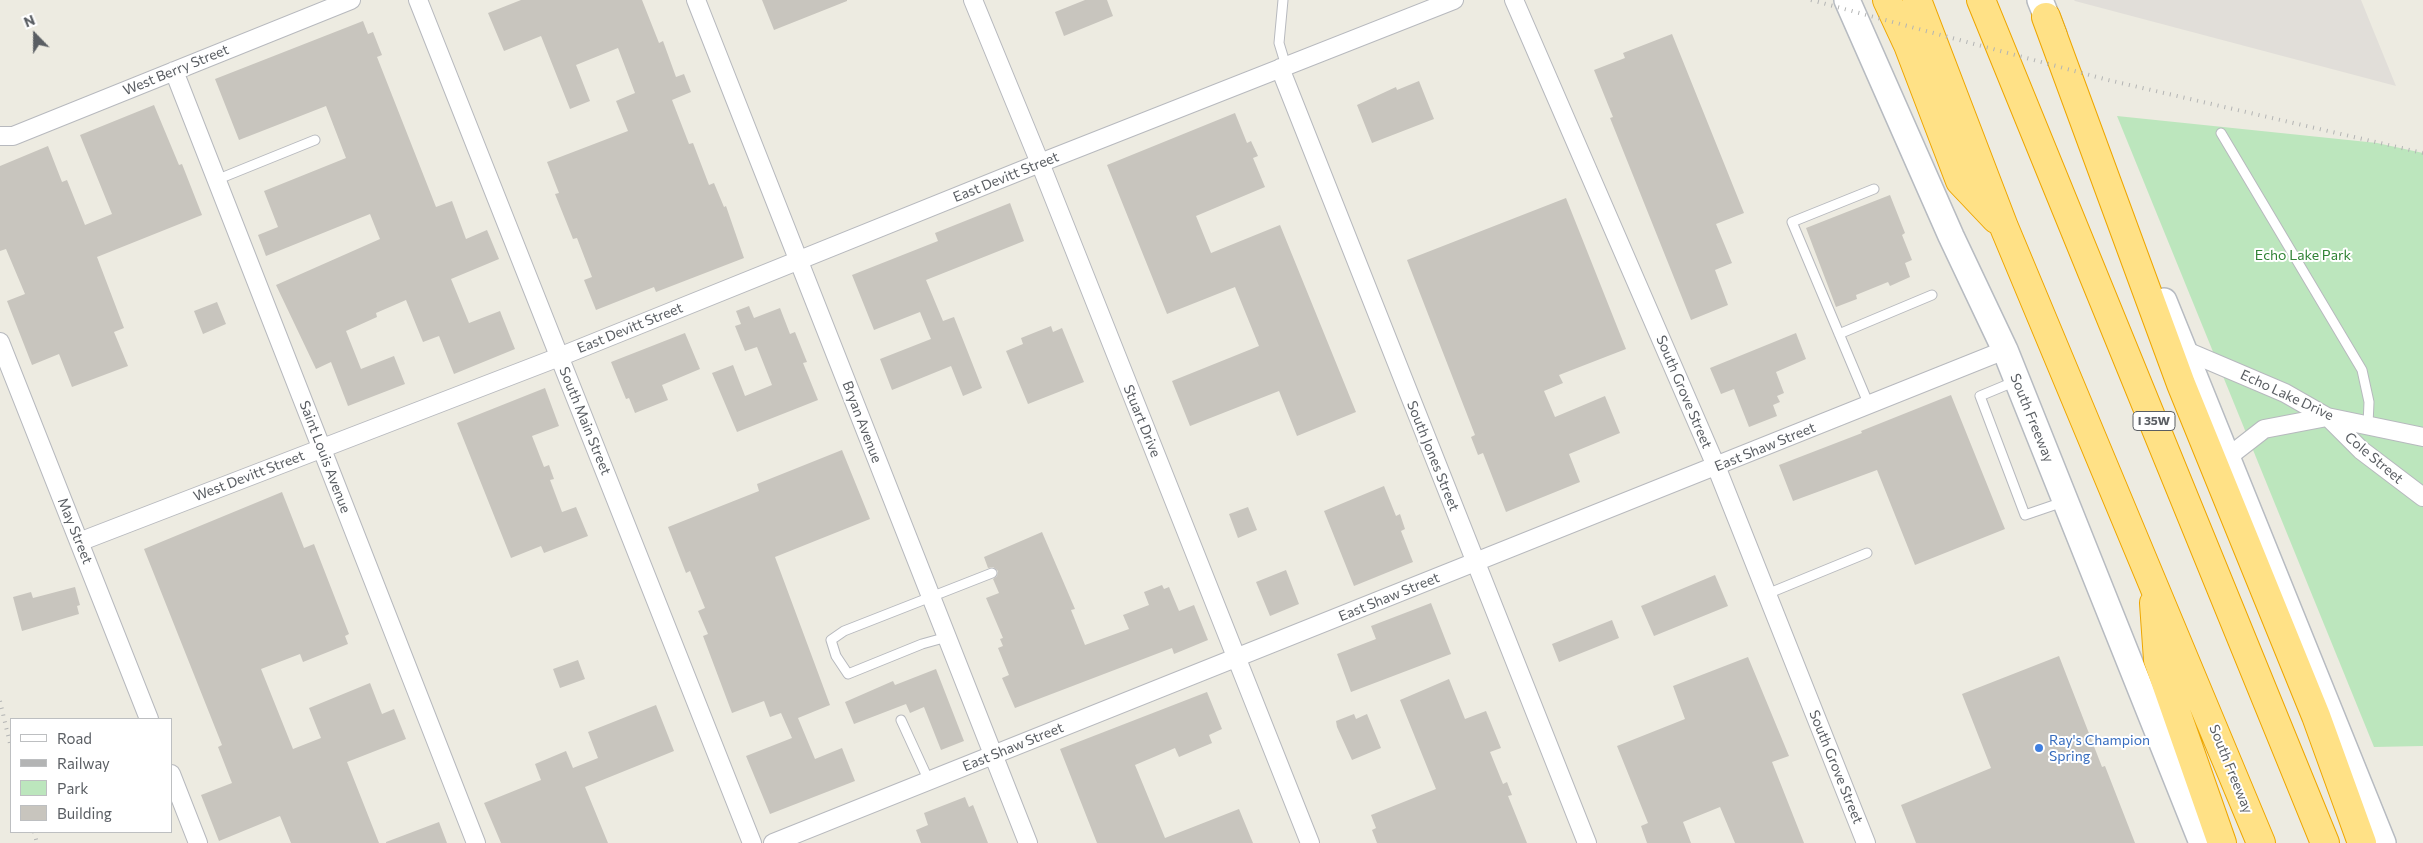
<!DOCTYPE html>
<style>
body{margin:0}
#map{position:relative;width:2423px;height:843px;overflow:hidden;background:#edebe1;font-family:Commissioner,sans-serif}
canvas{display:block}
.legend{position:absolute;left:10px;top:718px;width:162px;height:115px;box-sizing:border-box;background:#fff;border:1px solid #bdbfc1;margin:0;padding:6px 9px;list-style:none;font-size:15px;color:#5a5e63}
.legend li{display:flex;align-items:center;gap:10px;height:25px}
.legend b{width:25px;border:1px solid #bdbfc1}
.north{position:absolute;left:10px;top:10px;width:50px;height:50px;-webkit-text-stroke:4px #fff;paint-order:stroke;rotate:338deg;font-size:14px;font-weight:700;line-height:20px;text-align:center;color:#5a5e63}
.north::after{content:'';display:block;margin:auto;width:18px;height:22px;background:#5a5e63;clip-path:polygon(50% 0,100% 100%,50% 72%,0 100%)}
</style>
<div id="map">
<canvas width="2423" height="843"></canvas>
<ul class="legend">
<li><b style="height:6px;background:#fff"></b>Road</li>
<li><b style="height:6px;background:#b3b4b4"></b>Railway</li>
<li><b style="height:14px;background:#bce6bd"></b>Park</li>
<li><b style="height:14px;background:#c8c5be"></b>Building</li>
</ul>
<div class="north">N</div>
</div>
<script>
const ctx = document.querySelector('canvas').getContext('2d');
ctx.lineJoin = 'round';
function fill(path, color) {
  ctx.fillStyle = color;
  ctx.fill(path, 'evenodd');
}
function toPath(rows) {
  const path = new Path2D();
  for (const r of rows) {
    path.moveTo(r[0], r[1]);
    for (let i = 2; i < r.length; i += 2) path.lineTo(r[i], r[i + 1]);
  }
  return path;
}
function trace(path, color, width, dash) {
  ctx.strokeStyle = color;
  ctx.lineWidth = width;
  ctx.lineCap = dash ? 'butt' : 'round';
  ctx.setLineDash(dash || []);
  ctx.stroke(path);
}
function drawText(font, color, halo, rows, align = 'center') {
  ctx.font = font + ' Commissioner,sans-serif';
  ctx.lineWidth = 4;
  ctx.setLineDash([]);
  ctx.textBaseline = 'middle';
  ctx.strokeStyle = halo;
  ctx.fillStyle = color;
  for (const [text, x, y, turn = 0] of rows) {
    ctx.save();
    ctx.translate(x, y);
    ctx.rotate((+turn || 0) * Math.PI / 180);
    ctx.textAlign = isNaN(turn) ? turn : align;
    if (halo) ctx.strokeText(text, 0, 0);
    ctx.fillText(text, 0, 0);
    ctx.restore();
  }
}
const industrial = toPath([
 [2074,0,2361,0,2396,86,2075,1]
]);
const green = toPath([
 [2117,116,2377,143,2423,153,2423,746,2374,747]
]);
const building = toPath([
 [521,0,642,0,659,43,663,41,676,77,684,74,691,92,672,100,689,144,693,143,709,185,714,183,724,207,726,206,744,258,656,292,654,287,596,310,584,280,592,277,577,238,573,239,555,194,559,193,547,162,628,131,616,101,635,93,618,48,576,65,590,101,570,109,541,36,504,51,488,13],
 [762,0,847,0,847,1,774,30],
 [1085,0,1107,0,1113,16,1064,36,1055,12],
 [363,21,368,34,373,32,382,55,377,57,436,207,452,201,466,239,487,230,499,259,451,279,469,323,500,311,515,349,454,374,439,336,423,342,406,300,376,313,377,317,346,331,361,369,394,356,405,384,348,406,331,362,316,369,276,285,380,239,370,214,266,256,258,235,278,227,264,191,346,158,326,106,239,140,215,79],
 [1672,34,1744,213,1716,224,1732,263,1715,270,1728,305,1691,320,1610,118,1613,117,1594,70,1625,58,1623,53],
 [1419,81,1434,119,1372,143,1357,105,1396,87,1397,90],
 [154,105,179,165,182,164,202,215,97,257,124,328,114,332,128,366,72,387,59,354,32,365,7,301,25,294,6,249,0,251,0,166,48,146,62,182,67,180,85,225,112,214,80,135],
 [1235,113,1247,143,1251,141,1258,156,1253,158,1265,187,1196,216,1211,253,1280,225,1356,412,1297,436,1279,391,1190,426,1172,381,1259,346,1235,287,1167,314,1107,165],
 [1890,195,1905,233,1902,235,1912,260,1905,263,1910,277,1890,286,1888,282,1856,295,1857,299,1836,307,1806,228],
 [1566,198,1626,349,1559,375,1563,383,1544,391,1555,417,1605,396,1620,433,1569,454,1580,482,1506,512,1483,453,1478,455,1471,437,1475,435,1407,260],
 [1010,203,1024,241,926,280,943,321,954,317,982,388,963,396,951,366,892,390,880,359,931,339,920,312,874,330,852,275,938,241,935,233],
 [217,302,226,324,203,334,194,311],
 [749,306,754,318,780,308,790,334,795,332,807,362,803,363,818,400,737,432,712,373,733,365,745,396,772,385,757,347,745,351,735,326,741,324,736,311],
 [1051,326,1053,332,1062,328,1084,382,1028,404,1006,351,1023,344,1021,338],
 [685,333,700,369,662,385,668,400,635,413,629,398,626,399,611,362],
 [1796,333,1806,359,1776,372,1784,393,1777,396,1780,402,1773,405,1777,416,1749,427,1734,389,1721,394,1710,368],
 [545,388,559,426,532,436,544,467,549,465,554,479,550,480,562,512,576,507,588,536,544,553,541,546,511,558,457,423],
 [1951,395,2005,529,1915,565,1877,470,1793,501,1779,465,1862,433,1861,431],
 [842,450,870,519,775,557,830,705,798,718,815,759,842,748,855,781,770,814,746,756,792,738,781,713,770,717,764,701,732,713,703,636,708,634,698,611,705,608,690,571,686,573,668,527,759,491,757,484],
 [1384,486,1396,516,1400,514,1405,529,1401,531,1413,562,1354,586,1324,511],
 [282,492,304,548,314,544,349,634,345,636,348,644,303,662,300,654,261,669,293,749,321,738,309,708,370,683,382,714,394,709,406,739,347,762,379,843,291,843,280,816,219,841,201,795,232,783,218,747,222,745,144,549],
 [1248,507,1257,530,1238,538,1229,514],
 [1042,532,1075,609,1071,610,1085,645,1129,629,1123,615,1149,605,1144,592,1162,585,1164,589,1169,587,1179,611,1194,605,1208,640,1174,654,1172,648,1015,708,1002,678,1009,675,998,648,1003,646,1000,639,1003,638,986,598,999,593,993,579,997,576,998,571,993,567,988,568,984,557],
 [1286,570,1299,604,1270,616,1256,582],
 [1715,575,1728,606,1654,636,1641,606],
 [75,587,80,605,77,606,79,614,22,631,13,597,31,592,33,598],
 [1431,603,1451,654,1351,692,1337,654,1376,639,1371,626],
 [1612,620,1619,638,1559,662,1552,644],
 [2059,656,2102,767,2105,766,2135,843,1916,843,1901,805,1991,768,1962,694],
 [1748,657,1789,756,1772,762,1804,843,1735,843,1720,807,1683,822,1691,843,1647,843,1641,826,1648,823,1617,746,1685,719,1673,686],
 [578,660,585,679,560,688,553,669],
 [936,669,964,741,941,750,924,707,910,713,906,704,854,724,845,702,893,681,895,685],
 [1449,679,1465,719,1486,711,1501,748,1490,752,1503,784,1507,782,1512,795,1508,796,1527,843,1377,843,1372,830,1376,828,1371,815,1436,789,1400,700],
 [1207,692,1222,729,1209,735,1212,743,1179,757,1175,748,1135,765,1165,838,1239,809,1253,843,1097,843,1060,749],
 [656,705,674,751,585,787,608,843,501,843,484,803,541,780,535,764,566,751,573,768,598,758,588,732],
 [1354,714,1356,719,1367,714,1381,748,1352,760,1337,727,1336,721],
 [965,797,969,807,973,805,988,843,921,843,916,830,928,825,924,813],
 [439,822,447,843,386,843,386,842]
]);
const service = toPath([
 [1283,0,1279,43,1286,66],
 [2221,133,2362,370,2369,402,2368,425],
 [216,180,315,140],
 [1839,334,1932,295],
 [2016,381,1980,396,2025,515,2063,502],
 [1869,405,1792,222,1874,189],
 [1767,594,1867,553],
 [947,637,922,644,848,674,836,656,831,640,844,631,992,573],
 [901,720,929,781]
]);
const minor = toPath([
 [418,0,752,843],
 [696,0,1028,843],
 [973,0,1040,163,1310,843],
 [1514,0,1716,466,1866,843],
 [1280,68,1587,843],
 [174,71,476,843],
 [0,136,13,136,351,0],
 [0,342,149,719],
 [2184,350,2285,393,2327,417,2423,437],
 [2328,417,2361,450,2423,497],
 [2228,457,2264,429,2327,417],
 [79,542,559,357,1040,163,1454,0],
 [171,774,198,843],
 [773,843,2005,350]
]);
const secondary = toPath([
 [1847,0,1951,236,2005,350,2202,843],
 [2040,0,2054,35],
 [2164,301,2383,843]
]);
const motorway = toPath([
 [1887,0,1908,45,1960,181,1996,219],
 [1917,0,2004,227,2261,843],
 [1981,0,2325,843],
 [2046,17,2181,384,2316,716,2362,843],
 [2154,603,2158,660,2222,843]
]);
const rail = toPath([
 [1811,0,2108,80,2423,153],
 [0,701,11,748],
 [34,832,37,843]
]);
const markers = [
 [2039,748,5,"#3f7fe0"]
];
const shields = [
 [2154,421,42]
];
const shieldNames = [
 ["I 35W",2154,421]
];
const streetNames = [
 ["West Berry Street",176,70,-22],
 ["East Devitt Street",1006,177,-22],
 ["East Devitt Street",630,328,-22],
 ["South Grove Street",1684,392,67],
 ["Echo Lake Drive",2287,395,25],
 ["South Freeway",2032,418,68],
 ["South Main Street",585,421,68],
 ["Stuart Drive",1142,421,68],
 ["Bryan Avenue",862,422,69],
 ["East Shaw Street",1765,447,-22],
 ["South Jones Street",1433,456,68],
 ["Saint Louis Avenue",325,457,69],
 ["Cole Street",2374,458,40],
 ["West Devitt Street",249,476,-21],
 ["May Street",75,531,68],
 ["East Shaw Street",1389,597,-22],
 ["East Shaw Street",1013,747,-22],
 ["South Grove Street",1836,767,68],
 ["South Freeway",2231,769,68]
];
const parkNames = [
 ["Echo Lake Park",2303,255]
];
const shopNames = [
 ["Ray's Champion",2049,740],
 ["Spring",2049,756]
];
fill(industrial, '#e1ded9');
fill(green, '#bce6bd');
fill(building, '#c8c5be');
trace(service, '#b7b9be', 11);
trace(minor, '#b7b9be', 20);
trace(secondary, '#b7bbc1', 28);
trace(motorway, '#eea600', 30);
trace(service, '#fff', 9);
trace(minor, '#fff', 18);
trace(secondary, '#fff', 25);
trace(motorway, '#ffe186', 28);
trace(rail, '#b3b4b4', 4, [1, 6]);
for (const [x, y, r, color] of markers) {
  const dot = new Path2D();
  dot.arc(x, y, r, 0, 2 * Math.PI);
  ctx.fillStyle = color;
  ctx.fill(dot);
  trace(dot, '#fff', 2);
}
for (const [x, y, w] of shields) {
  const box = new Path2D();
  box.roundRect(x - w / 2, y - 9.5, w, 19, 4);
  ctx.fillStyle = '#fff';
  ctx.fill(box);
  trace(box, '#5a5e63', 1);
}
drawText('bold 12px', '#5a5e63', null, shieldNames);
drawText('14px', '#5a5e63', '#fff', streetNames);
drawText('14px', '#308335', '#fff', parkNames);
drawText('14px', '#366cbe', '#fff', shopNames, 'left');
</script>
